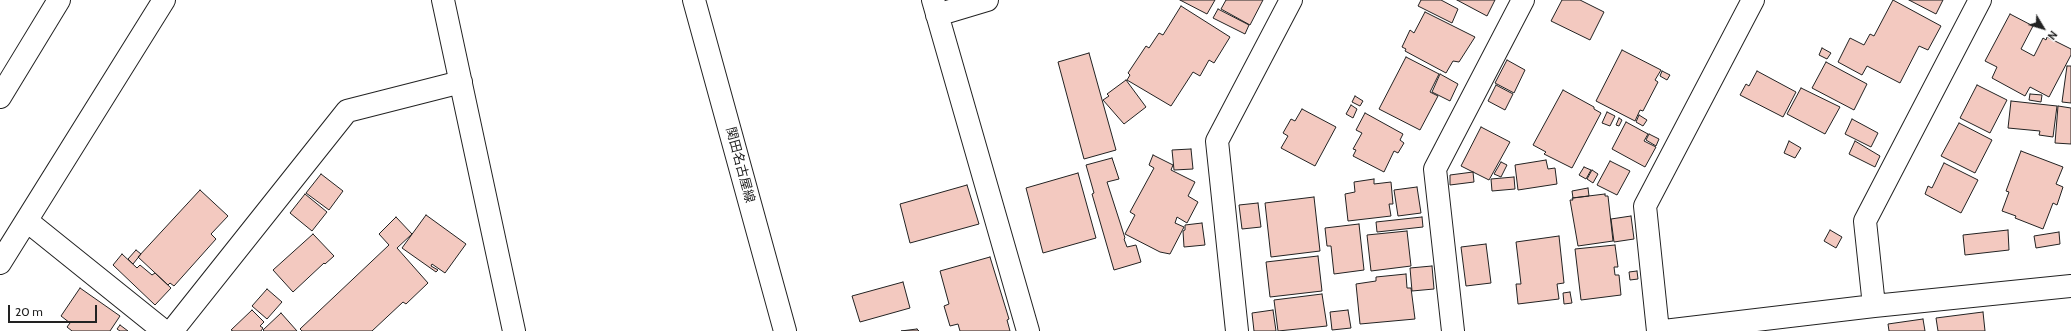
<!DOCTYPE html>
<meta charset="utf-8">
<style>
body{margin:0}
#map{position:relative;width:2071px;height:331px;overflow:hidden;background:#fff;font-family:Cabin,sans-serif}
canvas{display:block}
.north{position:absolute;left:2023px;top:8px;width:40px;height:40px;-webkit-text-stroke:3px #fff;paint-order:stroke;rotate:128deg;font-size:11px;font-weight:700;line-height:16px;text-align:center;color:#222}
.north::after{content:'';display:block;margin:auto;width:14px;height:18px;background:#222;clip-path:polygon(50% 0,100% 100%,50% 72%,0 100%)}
.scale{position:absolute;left:8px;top:305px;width:89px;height:18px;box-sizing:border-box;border:2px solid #222;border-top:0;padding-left:5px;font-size:12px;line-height:14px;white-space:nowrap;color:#222;-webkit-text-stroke:3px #fff;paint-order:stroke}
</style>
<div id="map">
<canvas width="2071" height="331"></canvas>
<div class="north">N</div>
<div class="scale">20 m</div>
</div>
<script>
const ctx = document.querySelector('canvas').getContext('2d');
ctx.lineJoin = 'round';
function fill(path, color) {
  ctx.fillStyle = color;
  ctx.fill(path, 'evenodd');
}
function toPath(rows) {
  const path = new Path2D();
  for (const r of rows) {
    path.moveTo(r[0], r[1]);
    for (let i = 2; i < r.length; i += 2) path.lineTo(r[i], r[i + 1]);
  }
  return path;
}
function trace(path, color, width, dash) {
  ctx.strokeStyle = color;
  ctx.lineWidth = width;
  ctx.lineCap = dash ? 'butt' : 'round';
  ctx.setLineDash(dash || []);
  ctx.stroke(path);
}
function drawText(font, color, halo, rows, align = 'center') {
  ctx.font = font + ' Cabin,"Noto Sans JP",sans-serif';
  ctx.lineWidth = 3;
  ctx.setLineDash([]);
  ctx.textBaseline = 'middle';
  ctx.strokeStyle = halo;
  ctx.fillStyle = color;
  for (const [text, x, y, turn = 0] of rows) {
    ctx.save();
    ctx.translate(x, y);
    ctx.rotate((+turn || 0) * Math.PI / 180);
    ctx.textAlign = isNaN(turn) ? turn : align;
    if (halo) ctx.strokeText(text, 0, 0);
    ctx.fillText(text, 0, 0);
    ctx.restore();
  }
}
const building = toPath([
 [1180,0,1215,0,1207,14,1180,0],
 [1226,0,1263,0,1250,25,1221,9,1226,0],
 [1421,0,1441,0,1458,9,1452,23,1418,6,1421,0],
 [1457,0,1495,0,1487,16,1457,0],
 [1562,0,1580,0,1604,12,1590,40,1551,21,1562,0],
 [1893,0,1941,26,1928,50,1919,46,1900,83,1867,66,1862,75,1838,62,1850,38,1864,45,1870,34,1874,36,1893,0],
 [1909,0,1943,0,1936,14,1909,0],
 [1181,6,1230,37,1214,63,1209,60,1200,76,1193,72,1171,106,1127,80,1130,75,1128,73,1146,46,1149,48,1159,33,1163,35,1181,6],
 [1218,9,1249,25,1245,34,1213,18,1218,9],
 [1425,12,1475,37,1459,62,1453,61,1446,73,1405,51,1406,49,1402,47,1410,30,1414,33,1425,12],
 [2010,14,2033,26,2021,49,2034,56,2043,38,2046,40,2047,37,2071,49,2071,55,2049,97,2030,87,2025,96,1992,78,1997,67,1985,61,2010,14],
 [1822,48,1831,53,1827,59,1819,55,1822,48],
 [1622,50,1661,70,1655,80,1658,82,1643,111,1640,110,1635,121,1596,101,1622,50],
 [1089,53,1116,150,1084,159,1058,62,1089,53],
 [1406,57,1439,74,1430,92,1438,96,1420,130,1379,109,1406,57],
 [1507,60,1525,70,1514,93,1495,83,1507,60],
 [1826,62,1867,84,1854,110,1812,88,1826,62],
 [2067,66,2071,66,2071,103,2062,102,2067,66],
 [1662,71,1670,75,1667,80,1660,76,1662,71],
 [1757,71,1796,92,1783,117,1740,95,1746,84,1749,86,1757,71],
 [1440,74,1458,84,1450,101,1432,92,1440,74],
 [1126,80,1146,107,1124,124,1103,100,1109,96,1107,94,1126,80],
 [1496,85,1513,94,1505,110,1488,101,1496,85],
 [1977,85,2007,100,1990,133,1960,118,1977,85],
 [1801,88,1840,107,1825,134,1787,114,1801,88],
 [1563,90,1594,107,1594,109,1601,113,1572,168,1544,154,1546,152,1533,145,1563,90],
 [2030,94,2042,95,2041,102,2029,100,2030,94],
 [1355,96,1363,101,1360,106,1352,102,1355,96],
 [2011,101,2057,106,2053,137,2039,135,2040,131,2008,128,2011,101],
 [1351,105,1357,109,1353,118,1346,114,1351,105],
 [2058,106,2071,108,2071,144,2055,143,2058,106],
 [1302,109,1336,127,1315,166,1281,148,1288,136,1283,133,1291,119,1295,121,1302,109],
 [1607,112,1615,116,1610,126,1602,123,1607,112],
 [1365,113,1403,134,1400,140,1404,143,1398,153,1394,151,1384,172,1353,156,1356,150,1353,149,1362,133,1356,130,1365,113],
 [1639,115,1647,120,1643,126,1636,122,1639,115],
 [1619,118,1622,120,1619,126,1616,125,1619,118],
 [1852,119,1878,133,1871,147,1845,134,1852,119],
 [1626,122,1648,134,1644,141,1656,147,1645,167,1612,149,1626,122],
 [1959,123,1992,140,1975,173,1941,156,1959,123],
 [1481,127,1510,142,1489,180,1461,166,1481,127],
 [1649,134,1659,139,1656,146,1646,140,1649,134],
 [1789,141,1801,148,1795,158,1784,153,1789,141],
 [1855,141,1880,156,1875,167,1849,154,1855,141],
 [1191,149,1193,169,1174,170,1172,150,1191,149],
 [2021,151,2063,167,2056,184,2063,187,2057,205,2053,203,2043,229,2015,218,2016,216,2002,211,2009,192,2006,191,2021,151],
 [1153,155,1173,165,1171,170,1195,182,1188,196,1198,202,1187,223,1177,217,1175,223,1184,227,1170,254,1160,252,1125,234,1135,215,1130,212,1154,168,1149,165,1153,155],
 [1112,158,1119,179,1107,182,1125,238,1124,239,1127,247,1136,245,1141,262,1114,270,1092,194,1094,193,1086,165,1112,158],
 [1546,160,1548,169,1555,168,1557,184,1518,190,1515,165,1546,160],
 [1610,161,1630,171,1617,195,1597,185,1610,161],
 [1501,162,1507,165,1501,177,1494,174,1501,162],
 [1944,163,1978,180,1961,213,1925,194,1928,186,1932,188,1944,163],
 [1584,167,1591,170,1586,179,1579,175,1584,167],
 [1592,170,1598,174,1593,183,1587,179,1592,170],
 [1473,172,1474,182,1450,185,1450,175,1473,172],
 [1078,173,1096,238,1043,253,1026,188,1078,173],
 [321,174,343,191,329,210,306,193,321,174],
 [1514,177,1515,189,1492,191,1491,179,1514,177],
 [1374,179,1374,184,1391,182,1393,204,1389,204,1391,216,1348,221,1345,194,1355,192,1354,182,1374,179],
 [967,185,979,224,910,243,900,204,967,185],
 [1417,187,1421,213,1398,216,1394,190,1417,187],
 [1588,188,1589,196,1573,198,1572,191,1588,188],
 [200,190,228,216,211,234,216,239,174,286,170,283,168,285,138,257,200,190],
 [305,194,327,212,312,231,290,213,305,194],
 [1605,194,1605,196,1608,196,1613,241,1578,246,1570,200,1573,200,1572,198,1605,194],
 [1314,197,1320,251,1271,257,1265,203,1314,197],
 [1258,203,1261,227,1242,229,1239,205,1258,203],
 [426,215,466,244,445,273,432,264,431,266,438,270,436,272,402,248,426,215],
 [1631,216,1634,239,1614,242,1611,219,1631,216],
 [396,217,412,234,397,248,428,283,406,304,403,302,372,331,302,331,300,329,389,245,379,234,396,217],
 [1422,217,1423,227,1377,232,1376,222,1422,217],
 [1202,223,1205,245,1184,247,1183,231,1185,230,1185,225,1202,223],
 [1359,224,1364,270,1334,274,1331,246,1327,246,1325,228,1359,224],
 [1830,230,1842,237,1836,248,1824,241,1830,230],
 [2008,230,2009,250,1965,255,1963,235,2008,230],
 [1407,231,1411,266,1371,271,1367,235,1407,231],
 [2059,232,2060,244,2036,248,2034,236,2059,232],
 [313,234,334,256,325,264,324,263,293,292,273,270,313,234],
 [1559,236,1564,283,1557,284,1559,299,1518,304,1516,284,1521,284,1516,242,1559,236],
 [1486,244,1491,283,1466,286,1461,247,1486,244],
 [1615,245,1618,267,1614,267,1615,275,1619,275,1621,295,1581,300,1575,249,1615,245],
 [136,250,141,254,133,264,128,259,136,250],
 [122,254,137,268,140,265,152,275,155,273,171,288,155,305,113,265,122,254],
 [1318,256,1322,291,1270,297,1266,262,1318,256],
 [990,257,1009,319,1007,320,1010,331,960,331,958,324,950,326,944,306,949,304,940,271,990,257],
 [1432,266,1434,289,1412,291,1410,268,1432,266],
 [1637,271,1638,279,1630,280,1629,272,1637,271],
 [1406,274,1407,288,1411,288,1415,319,1360,324,1356,284,1376,281,1376,277,1406,274],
 [903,282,910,308,860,322,852,296,903,282],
 [80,288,120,316,110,331,72,331,67,327,70,323,61,316,80,288],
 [267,289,282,302,267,319,252,306,267,289],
 [1570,292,1572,303,1564,304,1563,293,1570,292],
 [1322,294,1327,326,1278,331,1274,300,1322,294],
 [252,310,264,322,260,326,263,328,261,331,233,331,231,330,252,310],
 [1273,310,1276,331,1254,331,1252,313,1273,310],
 [1348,310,1351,328,1332,330,1330,312,1348,310],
 [1983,312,1985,331,1938,331,1936,318,1983,312],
 [281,313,297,331,264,331,263,330,281,313],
 [1923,319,1925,331,1889,331,1888,324,1923,319],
 [120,325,128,331,120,331,117,329,120,325],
 [917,329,919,331,901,331,917,329]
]);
const minor = toPath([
 [443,0,514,331],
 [933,0,1028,331],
 [937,15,987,0],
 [0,97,59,0],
 [27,221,164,331],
 [0,263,164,0],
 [1874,306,1865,221,1980,0],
 [172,331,347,111,461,82],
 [1237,331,1217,141,1291,0],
 [1453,331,1435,169,1523,0],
 [1658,331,1645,206,1753,0],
 [1664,331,1874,306,2071,286]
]);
const primary = toPath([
 [694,0,785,331]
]);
const streetNames = [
 ["関田名古屋線",740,165,75]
];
fill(building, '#f3c9c0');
trace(building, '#222', 1);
trace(minor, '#222', 24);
trace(primary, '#222', 24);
trace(minor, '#fff', 22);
trace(primary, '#fff', 22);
drawText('13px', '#222', '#fff', streetNames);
</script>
